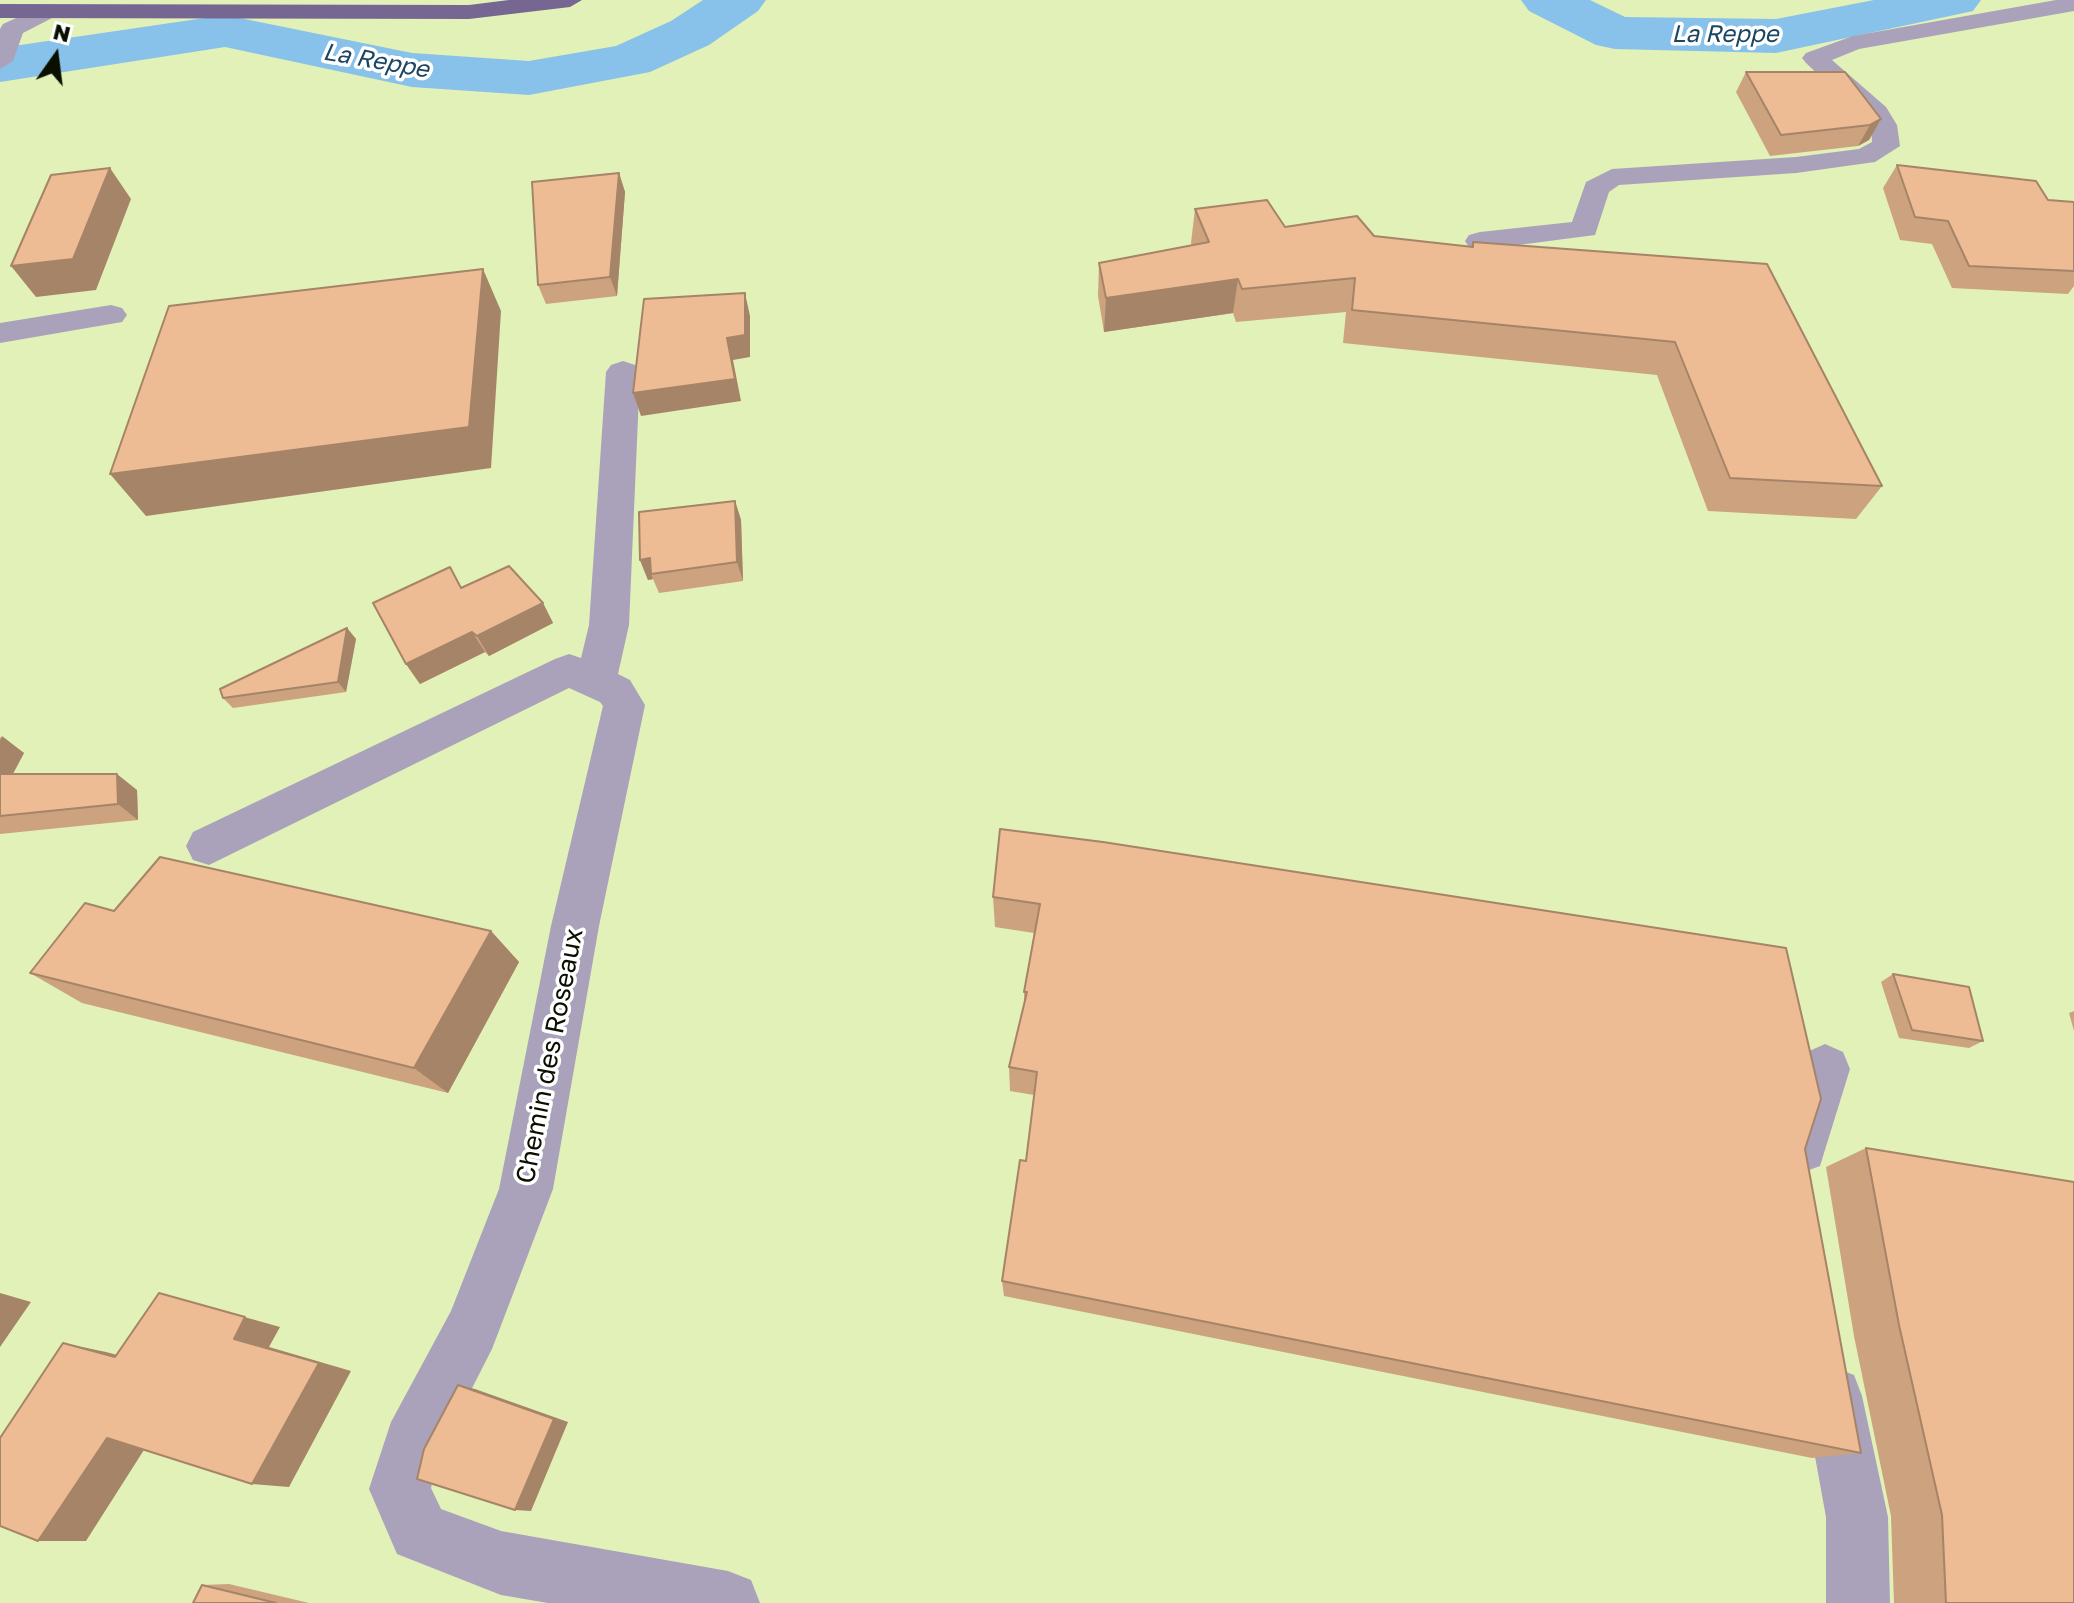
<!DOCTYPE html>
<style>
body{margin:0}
#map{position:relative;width:2074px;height:1603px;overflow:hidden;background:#e1f1b7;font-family:"Golos Text",sans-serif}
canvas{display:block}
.north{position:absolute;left:16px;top:16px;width:80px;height:80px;-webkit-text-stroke:6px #fff;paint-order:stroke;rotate:14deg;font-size:22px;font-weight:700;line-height:32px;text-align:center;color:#0a0f00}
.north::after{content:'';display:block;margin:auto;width:28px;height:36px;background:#0a0f00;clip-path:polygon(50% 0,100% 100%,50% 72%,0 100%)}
</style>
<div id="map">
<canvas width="2074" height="1603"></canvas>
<div class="north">N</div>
</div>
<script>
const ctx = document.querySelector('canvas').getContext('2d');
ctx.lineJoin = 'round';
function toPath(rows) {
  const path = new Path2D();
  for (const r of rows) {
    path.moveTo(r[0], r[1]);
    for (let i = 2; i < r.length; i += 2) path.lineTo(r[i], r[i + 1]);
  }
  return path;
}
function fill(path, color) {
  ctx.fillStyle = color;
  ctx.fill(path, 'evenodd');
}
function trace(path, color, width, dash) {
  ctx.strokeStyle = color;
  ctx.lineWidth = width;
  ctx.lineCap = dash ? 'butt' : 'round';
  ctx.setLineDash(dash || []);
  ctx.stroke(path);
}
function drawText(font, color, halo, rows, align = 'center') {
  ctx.font = font + ' "Golos Text",sans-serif';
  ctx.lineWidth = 7;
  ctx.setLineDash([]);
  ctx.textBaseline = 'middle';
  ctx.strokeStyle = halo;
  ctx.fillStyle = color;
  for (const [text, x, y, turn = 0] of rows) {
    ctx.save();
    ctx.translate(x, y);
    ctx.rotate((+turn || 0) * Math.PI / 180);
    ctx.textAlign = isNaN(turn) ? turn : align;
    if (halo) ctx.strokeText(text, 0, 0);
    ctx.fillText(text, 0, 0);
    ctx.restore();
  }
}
const river = toPath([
 [703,0,766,0,758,11,709,45,650,72,529,95,412,87,225,47,0,82,0,48,225,15,412,53,529,61,616,46,671,21,703,0],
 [1521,0,1590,0,1625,17,1776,19,1874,0,1981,0,1973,11,1776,53,1615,49,1596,45,1529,11,1521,0]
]);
const minor = toPath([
 [2056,0,2074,0,2074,11,1859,49,1832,60,1886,107,1897,125,1900,146,1875,162,1796,173,1619,185,1609,192,1595,235,1480,250,1469,247,1465,241,1469,235,1480,232,1572,222,1586,182,1612,169,1796,157,1859,149,1872,142,1871,125,1806,63,1802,58,1806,53,1853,36,2056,0],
 [47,4,59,11,56,16,23,33,13,61,0,69,0,29,3,24,47,4],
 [111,305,122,308,127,315,122,322,0,343,0,323,111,305],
 [623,361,635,365,640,372,629,625,618,674,630,680,645,705,599,926,553,1189,492,1349,440,1451,431,1488,441,1509,501,1531,728,1571,751,1580,760,1603,548,1603,501,1595,397,1554,369,1489,391,1422,451,1311,499,1189,551,926,603,706,600,702,569,688,209,865,193,860,186,846,193,832,555,659,569,654,581,658,589,625,606,372,611,365,623,361],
 [1825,1044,1843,1052,1850,1069,1820,1166,1801,1173,1782,1166,1775,1147,1807,1052,1825,1044],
 [1833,1367,1854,1375,1862,1396,1888,1517,1890,1603,1826,1603,1826,1517,1804,1396,1812,1375,1833,1367]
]);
const major = toPath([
 [509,0,582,0,570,7,469,19,0,18,0,4,469,5,509,0]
]);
const wall = toPath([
 [1746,72,1881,119,1869,140,1858,146,1770,156,1736,92],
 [1897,165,2048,200,2074,202,2074,286,2068,294,1952,288,1932,244,1900,240,1883,188],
 [619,173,625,192,617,296,546,304,538,285],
 [1195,209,1285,227,1471,247,1473,242,1767,264,1882,486,1856,519,1708,511,1657,375,1343,343,1346,312,1236,322,1233,313,1104,332,1098,296,1099,263,1192,245,1191,243],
 [735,501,741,520,743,581,659,593,653,579,648,580,640,560],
 [462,587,543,603,553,623,489,656,485,652,420,684,406,664],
 [347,628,356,639,346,692,233,708,223,698],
 [0,737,24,753,13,774,137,790,138,820,0,834],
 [1000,829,1805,1149,1861,1453,1812,1458,1004,1296,1002,1281,1026,1161,1034,1095,1010,1091,1009,1067,1024,1005,1024,992,1034,933,995,927,993,897],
 [491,931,519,962,448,1093,82,1003,30,973],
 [1893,974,1983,1041,1969,1048,1899,1038,1881,982],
 [2074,1011,2074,1031,2069,1013],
 [1866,1148,2074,1603,1894,1603,1891,1516,1854,1336,1826,1167],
 [229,1584,309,1603,193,1603,202,1585]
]);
const shadedWall = toPath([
 [1881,119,1869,140,1858,146,1870,125],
 [110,168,131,199,96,290,36,297,11,266],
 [619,173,625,192,617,296,610,277],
 [483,269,501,311,491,468,146,516,110,474],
 [1238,279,1233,313,1104,332,1106,298],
 [745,293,750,316,750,357,733,360,741,401,641,416,633,393,727,338],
 [735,501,741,520,743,581,737,562],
 [650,558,651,574,653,579,648,580,640,560],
 [543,603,553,623,489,656,477,636],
 [347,628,356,639,346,692,338,682],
 [472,632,485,652,420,684,406,664],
 [2,736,24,753,4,790,0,788,0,741],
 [117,774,137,790,138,820,118,804],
 [491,931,519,962,448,1093,414,1068],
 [0,1293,31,1302,0,1347],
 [159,1293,280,1327,269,1347,351,1371,289,1487,252,1484,234,1339],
 [63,1343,106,1352,155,1365,115,1357],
 [458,1385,475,1389,568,1422,531,1511,515,1510],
 [107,1438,149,1442,86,1541,38,1541]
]);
const building = toPath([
 [1746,72,1845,72,1881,119,1870,125,1781,135,1746,72],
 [1897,165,2036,181,2048,200,2074,202,2074,271,1969,266,1948,221,1915,217,1897,165],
 [110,168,73,259,11,266,51,175,110,168],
 [619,173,610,277,538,285,532,182,619,173],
 [1267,200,1285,227,1357,216,1374,236,1473,247,1473,242,1767,264,1882,486,1730,478,1675,342,1352,310,1355,278,1242,289,1238,279,1106,298,1099,263,1209,242,1195,209,1267,200],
 [483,269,469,427,110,474,169,306,483,269],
 [745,293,745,335,727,338,735,379,633,393,644,299,745,293],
 [735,501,737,562,651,574,650,558,640,560,639,512,735,501],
 [509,566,543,603,477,636,472,632,406,664,373,603,450,567,461,588,509,566],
 [347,628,338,682,223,698,220,689,347,628],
 [0,774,117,774,118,804,0,816,0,774],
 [1000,829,1103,842,1786,948,1821,1099,1805,1149,1861,1453,1002,1281,1020,1160,1026,1161,1037,1072,1009,1067,1027,992,1024,992,1040,904,993,897,1000,829],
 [160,857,491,931,414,1068,30,973,85,903,114,911,160,857],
 [1893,974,1969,987,1983,1041,1912,1030,1893,974],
 [1866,1148,2074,1182,2074,1603,1946,1603,1942,1515,1899,1325,1866,1148],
 [159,1293,245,1317,234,1339,319,1363,252,1484,107,1438,38,1541,0,1526,0,1438,63,1343,115,1357,159,1293],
 [458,1385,554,1419,515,1510,417,1479,424,1449,458,1385],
 [202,1585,276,1603,193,1603,202,1585]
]);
const farWaternames = [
 ["La Reppe",1725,34],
 ["La Reppe",376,61,10]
];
const streetNames = [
 ["Chemin des Roseaux",550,1056,-79]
];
fill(river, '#88c1e9');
fill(minor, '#aaa2bb');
fill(major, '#766692');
fill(wall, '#cca27f');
fill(shadedWall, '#a68468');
fill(building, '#edbc94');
trace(building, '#a68468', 2);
drawText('italic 24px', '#1b4662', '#fff', farWaternames);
drawText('26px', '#0a0f00', '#fff', streetNames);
</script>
